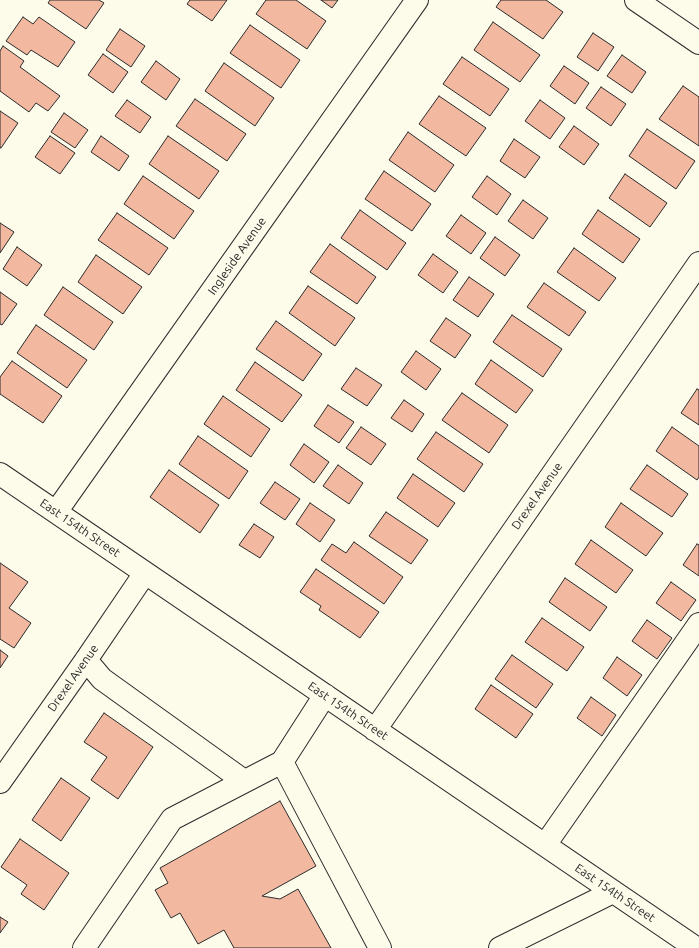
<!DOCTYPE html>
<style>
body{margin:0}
canvas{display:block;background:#fdfbea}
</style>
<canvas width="699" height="948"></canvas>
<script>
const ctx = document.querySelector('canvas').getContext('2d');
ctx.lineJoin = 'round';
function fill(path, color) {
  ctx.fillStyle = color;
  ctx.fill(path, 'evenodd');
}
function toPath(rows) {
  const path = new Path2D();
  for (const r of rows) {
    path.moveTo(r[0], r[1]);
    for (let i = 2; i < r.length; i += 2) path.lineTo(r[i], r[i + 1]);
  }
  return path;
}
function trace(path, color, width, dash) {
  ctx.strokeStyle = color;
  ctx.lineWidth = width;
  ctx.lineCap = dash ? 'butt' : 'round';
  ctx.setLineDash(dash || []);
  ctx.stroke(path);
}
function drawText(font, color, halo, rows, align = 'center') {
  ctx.font = font + ' Ubuntu,sans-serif';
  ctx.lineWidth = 3;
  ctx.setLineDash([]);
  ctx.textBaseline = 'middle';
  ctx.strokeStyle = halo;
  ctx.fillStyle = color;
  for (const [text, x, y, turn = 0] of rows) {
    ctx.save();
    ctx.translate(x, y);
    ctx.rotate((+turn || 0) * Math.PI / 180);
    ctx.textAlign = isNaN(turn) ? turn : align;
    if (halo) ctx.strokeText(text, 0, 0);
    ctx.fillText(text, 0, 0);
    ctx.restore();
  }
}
const building = toPath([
 [50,0,99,0,104,3,86,29,48,3,50,0],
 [190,0,227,0,212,21,187,4,190,0],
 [266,0,296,0,326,21,307,49,256,14,266,0],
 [321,0,338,0,332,8,321,0],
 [501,0,546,0,563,12,543,39,496,7,501,0],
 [23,17,33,24,39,17,75,42,58,67,31,50,27,55,6,41,23,17],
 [493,22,540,55,520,82,474,50,493,22],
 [250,25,300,60,281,88,230,53,250,25],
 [120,29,145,46,131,67,106,50,120,29],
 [593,33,614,47,598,71,577,57,593,33],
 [3,46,24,61,20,67,60,96,48,111,36,103,29,112,0,91,0,51,3,46],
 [103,54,128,72,113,93,88,75,103,54],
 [622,55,646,72,632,93,607,76,622,55],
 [462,57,509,89,490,116,443,84,462,57],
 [156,61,180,79,166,100,141,82,156,61],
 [224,63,274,98,255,126,205,91,224,63],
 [564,66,589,83,575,104,550,86,564,66],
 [683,86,699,97,699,146,659,119,683,86],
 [601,87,626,104,611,126,586,108,601,87],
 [439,96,486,128,466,156,419,124,439,96],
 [195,99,246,134,227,161,176,126,195,99],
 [127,100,151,117,140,133,115,116,127,100],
 [540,100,565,118,550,139,525,121,540,100],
 [0,111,18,123,1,148,0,148,0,111],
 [64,113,88,130,75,148,51,132,64,113],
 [574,126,599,144,584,165,559,147,574,126],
 [647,129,695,161,676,189,629,156,647,129],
 [408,132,454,165,435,192,389,160,408,132],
 [50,136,75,153,60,174,35,157,50,136],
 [101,136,129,156,119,171,91,152,101,136],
 [168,136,219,171,199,199,149,164,168,136],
 [514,139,540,157,525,178,500,161,514,139],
 [384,171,431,204,412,231,365,199,384,171],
 [625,174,667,203,650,227,609,198,625,174],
 [143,176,194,211,174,239,124,204,143,176],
 [487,176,511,194,497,215,472,197,487,176],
 [523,200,548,218,533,239,508,221,523,200],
 [360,210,406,243,387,270,341,238,360,210],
 [598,210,640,239,623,263,582,234,598,210],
 [117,213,168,248,149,275,98,240,117,213],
 [461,215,486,233,471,254,446,236,461,215],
 [0,223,14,232,0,253,0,223],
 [495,237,520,255,505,276,480,258,495,237],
 [330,244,376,277,357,304,310,272,330,244],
 [17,247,42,265,27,286,3,269,17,247],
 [574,248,616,278,599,301,557,272,574,248],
 [433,254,458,272,443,293,418,275,433,254],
 [96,255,142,287,123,314,78,282,96,255],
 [469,277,494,294,478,317,453,300,469,277],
 [544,283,586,312,569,336,527,307,544,283],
 [308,286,355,318,335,346,289,313,308,286],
 [63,287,113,322,94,350,44,315,63,287],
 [0,292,17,304,2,325,0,324,0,292],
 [512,315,562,349,543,377,493,342,512,315],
 [446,318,471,335,455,358,430,341,446,318],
 [276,321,322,354,303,381,256,349,276,321],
 [36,325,87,360,67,388,17,353,36,325],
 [416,351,441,369,426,390,401,372,416,351],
 [491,360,533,390,516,413,475,384,491,360],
 [12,361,62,396,43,423,0,394,0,377,12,361],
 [255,362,302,395,282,422,236,390,255,362],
 [356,368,382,385,367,406,341,389,356,368],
 [697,389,699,390,699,425,681,413,697,389],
 [462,393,508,425,489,453,442,420,462,393],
 [223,396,270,429,251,457,204,424,223,396],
 [404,400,424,414,412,432,391,418,404,400],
 [328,405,354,422,339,443,314,426,328,405],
 [361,427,386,444,371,465,346,448,361,427],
 [672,427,699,446,699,477,697,480,656,451,672,427],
 [436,432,483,464,464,492,417,459,436,432],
 [198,436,248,471,229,499,179,464,198,436],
 [304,444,329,462,314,483,290,465,304,444],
 [338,465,363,483,349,504,323,486,338,465],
 [647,465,688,494,672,517,630,489,647,465],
 [169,470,219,505,200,533,150,497,169,470],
 [413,474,455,503,438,527,397,498,413,474],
 [275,482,300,499,285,520,260,503,275,482],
 [310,503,335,520,320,542,296,524,310,503],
 [621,503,663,533,646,556,605,527,621,503],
 [386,512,428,540,411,564,369,536,386,512],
 [254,524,274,537,260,558,239,545,254,524],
 [591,540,633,570,616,593,575,564,591,540],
 [354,542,403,577,384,604,321,560,332,544,346,553,354,542],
 [697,544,699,545,699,576,683,565,697,544],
 [0,563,28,582,9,608,31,623,14,648,0,639,0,563],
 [316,569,379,612,360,638,319,610,321,606,300,592,316,569],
 [565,578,607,607,590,631,549,602,565,578],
 [671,582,696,600,681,621,656,603,671,582],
 [542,618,584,647,567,671,525,642,542,618],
 [647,620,672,638,657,659,632,641,647,620],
 [0,650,8,656,0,668,0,650],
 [512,655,553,684,536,708,495,679,512,655],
 [617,657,642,675,627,696,603,678,617,657],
 [491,685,533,714,516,738,475,709,491,685],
 [591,697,616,715,602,736,577,718,591,697],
 [104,713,153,747,118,799,91,780,107,757,84,742,104,713],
 [61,778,90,798,61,841,32,820,61,778],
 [280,801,316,866,262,896,280,899,298,889,331,948,234,948,224,930,198,944,180,913,171,918,155,890,168,883,160,868,280,801],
 [20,839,69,873,44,910,21,894,27,885,1,867,20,839],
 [0,917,8,922,0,933,0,917]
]);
const minor = toPath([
 [636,0,699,43],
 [0,474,696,948],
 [56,512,417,0],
 [86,660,102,679,244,781],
 [325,695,282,762,380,948],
 [375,730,699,263],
 [0,782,86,660,145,573],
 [545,845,699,624],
 [84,948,172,819,282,762],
 [500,948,613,892]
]);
const streetNames = [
 ["Ingleside Avenue",237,256,-55],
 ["Drexel Avenue",537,496,-55],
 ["East 154th Street",80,528,34],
 ["Drexel Avenue",73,678,-55],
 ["East 154th Street",348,711,34],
 ["East 154th Street",615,893,34]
];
fill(building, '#f2b8a0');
trace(building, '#2b2b2b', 1);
trace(minor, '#2b2b2b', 24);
trace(minor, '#fdfbea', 22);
drawText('12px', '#2b2b2b', '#fdfbea', streetNames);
</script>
